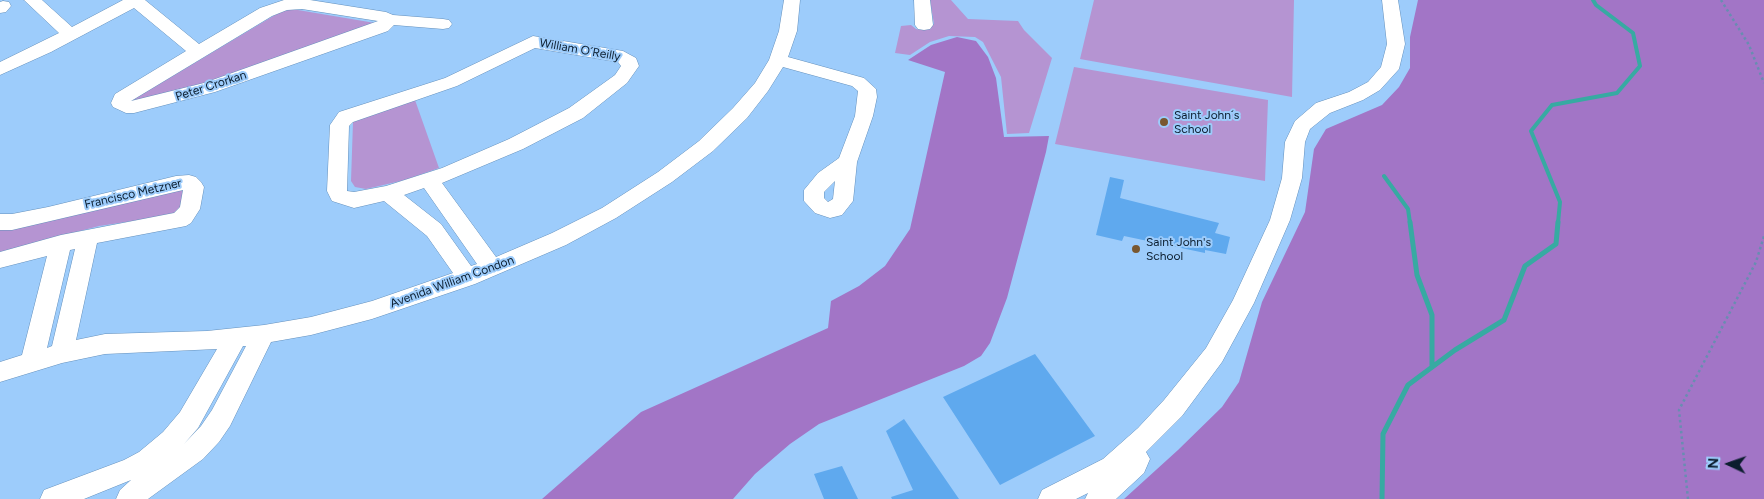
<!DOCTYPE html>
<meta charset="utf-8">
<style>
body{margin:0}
#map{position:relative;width:1764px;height:499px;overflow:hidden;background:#9dccfb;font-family:Figtree,sans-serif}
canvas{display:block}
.north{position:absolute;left:1704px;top:439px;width:50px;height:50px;-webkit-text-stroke:4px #9dccfb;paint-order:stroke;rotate:273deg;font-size:14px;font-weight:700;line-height:20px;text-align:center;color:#0b1d2e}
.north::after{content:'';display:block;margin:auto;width:18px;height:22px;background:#0b1d2e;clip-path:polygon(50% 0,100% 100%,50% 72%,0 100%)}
</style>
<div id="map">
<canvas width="1764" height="499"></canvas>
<div class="north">N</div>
</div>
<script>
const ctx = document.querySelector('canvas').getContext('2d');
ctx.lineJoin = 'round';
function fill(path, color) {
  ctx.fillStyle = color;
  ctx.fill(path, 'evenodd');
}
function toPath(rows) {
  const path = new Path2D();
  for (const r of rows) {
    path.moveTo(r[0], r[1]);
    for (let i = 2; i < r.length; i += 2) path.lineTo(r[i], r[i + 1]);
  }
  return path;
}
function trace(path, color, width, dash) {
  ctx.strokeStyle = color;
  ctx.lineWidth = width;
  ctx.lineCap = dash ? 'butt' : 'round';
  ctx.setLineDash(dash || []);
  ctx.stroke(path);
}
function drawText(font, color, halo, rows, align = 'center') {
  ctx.font = font + ' Figtree,sans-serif';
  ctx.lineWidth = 4;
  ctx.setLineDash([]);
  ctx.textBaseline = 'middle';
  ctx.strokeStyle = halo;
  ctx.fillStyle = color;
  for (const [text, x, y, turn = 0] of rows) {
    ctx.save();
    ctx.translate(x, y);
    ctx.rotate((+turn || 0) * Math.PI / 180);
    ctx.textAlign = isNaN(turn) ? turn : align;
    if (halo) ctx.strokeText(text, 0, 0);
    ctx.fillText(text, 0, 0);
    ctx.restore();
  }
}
const green = toPath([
 [930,0,951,0,968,19,1018,21,1024,30,1052,58,1029,133,1007,134,1001,77,983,42,975,37,949,36,930,42,910,55,895,53,901,26,911,25,916,29,922,30,929,28,934,24],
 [1094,0,1294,0,1292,97,1080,59],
 [292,9,375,23,209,84,129,102,280,12],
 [1074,67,1268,100,1265,181,1055,144],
 [415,100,439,168,405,180,366,189,355,187,351,181,353,122],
 [181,189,184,191,182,207,176,213,167,216,99,226,0,252,0,227]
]);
const forest = toPath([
 [1418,0,1764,0,1764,499,1124,499,1178,450,1222,407,1239,382,1262,302,1305,212,1314,149,1326,129,1382,105,1399,87,1410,68,1410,37],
 [957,37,976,41,988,57,996,78,1004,137,1049,136,1046,152,1007,298,990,343,981,356,964,366,819,424,790,444,755,474,733,499,542,499,641,412,828,328,831,301,859,286,885,266,910,229,945,72,908,60,931,45]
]);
const streamFar1 = toPath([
 [1384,176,1408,209,1410,223],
 [1558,223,1560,202,1531,131,1552,105,1617,93,1640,66,1633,33,1596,5,1593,0]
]);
const stream = toPath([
 [1410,222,1417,275,1432,315,1432,366],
 [1382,499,1383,434,1408,385,1455,350,1504,320,1525,266,1556,244,1558,222]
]);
const building = toPath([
 [1110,177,1124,180,1120,198,1219,223,1215,233,1230,237,1226,254,1205,250,1205,253,1124,236,1122,241,1096,235],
 [1035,354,1095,436,1000,485,943,397],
 [904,419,959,499,892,499,891,497,913,490,886,431],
 [842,466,858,499,824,499,814,474]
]);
const path = toPath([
 [1721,0,1749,45,1764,83],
 [1688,499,1679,410,1756,262,1764,236]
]);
const minor = toPath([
 [24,0,42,0,72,27,123,0,145,0,199,44,260,8,284,0,310,0,386,12,393,15,443,19,449,20,452,24,449,28,443,29,394,25,388,31,215,92,134,113,126,113,113,107,111,103,115,94,186,51,134,8,51,52,0,75,0,62,59,33,24,0],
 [302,9,378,21,204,83,131,101,272,16,287,10,302,9],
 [784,0,800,0,797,31,788,57,864,78,876,89,877,97,873,116,857,162,853,201,842,215,830,218,815,213,804,201,804,190,818,173,839,158,855,116,858,91,852,86,783,67,768,91,747,118,713,151,672,182,616,218,566,245,475,284,372,319,311,335,271,342,230,426,219,442,203,459,148,499,116,499,120,490,131,480,84,499,40,499,44,490,124,460,139,452,163,432,180,412,217,349,105,354,62,363,0,382,0,362,22,355,47,256,0,268,0,252,61,235,174,213,180,207,183,190,12,230,0,230,0,214,12,214,48,207,176,176,189,175,196,177,201,182,204,187,200,209,191,223,186,226,97,243,76,340,105,334,207,331,264,325,311,317,372,301,453,273,427,236,384,201,354,208,332,201,327,191,330,125,339,112,445,78,533,36,623,51,636,58,639,66,627,83,583,118,523,149,442,183,496,257,552,233,602,208,658,172,699,141,733,108,755,83,769,60,779,31,784,0],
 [535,48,618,62,621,66,615,75,569,108,509,139,442,168,386,186,354,192,347,191,349,126,353,122,457,86,535,48],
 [835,181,833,199,828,202,824,198,824,192,835,181],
 [424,188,477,264,471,266,441,224,404,195,424,188],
 [75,249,52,346,47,348,70,250,75,249],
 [243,346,246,346,212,410,201,426,184,444,198,428,243,346],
 [914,0,930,0,933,25,930,29,924,30,918,29,915,25,914,0],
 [1382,0,1398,0,1405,44,1399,69,1380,90,1363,100,1330,113,1310,129,1305,142,1302,178,1290,220,1254,303,1222,362,1182,416,1146,452,1150,459,1144,473,1116,499,1085,499,1088,493,1076,499,1038,499,1042,490,1103,459,1138,428,1164,400,1206,348,1233,300,1270,220,1282,178,1285,142,1295,121,1316,103,1349,92,1368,82,1381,67,1387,44,1382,0],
 [3,1,9,2,11,6,6,12,0,13,0,2,3,1]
]);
const markers = [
 [1164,122,5,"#79572f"],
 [1136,249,5,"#79572f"]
];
const streetNames = [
 ["William O´Reilly",580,50,10],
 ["Peter Crorkan",211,86,-18],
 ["Francisco Metzner",133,194,-13],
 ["Avenida William Condon",452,282,-20]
];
const poiNames = [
 ["Saint John´s",1174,115],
 ["School",1174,129],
 ["Saint John's",1146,242],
 ["School",1146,256]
];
fill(green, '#b594d2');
fill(forest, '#a275c6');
trace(streamFar1, '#37aaa2', 4);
trace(stream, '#37aaa2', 5);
fill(building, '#5fa9ee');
trace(minor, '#6490bc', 1);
trace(path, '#688db1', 2.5, [2.5, 3]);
fill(minor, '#fff');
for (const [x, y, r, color] of markers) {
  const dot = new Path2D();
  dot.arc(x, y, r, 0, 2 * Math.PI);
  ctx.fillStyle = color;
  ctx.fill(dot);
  trace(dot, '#9dccfb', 2);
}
drawText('12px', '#0b1d2e', '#9dccfb', streetNames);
drawText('12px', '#0b1d2e', '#9dccfb', poiNames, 'left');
</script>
